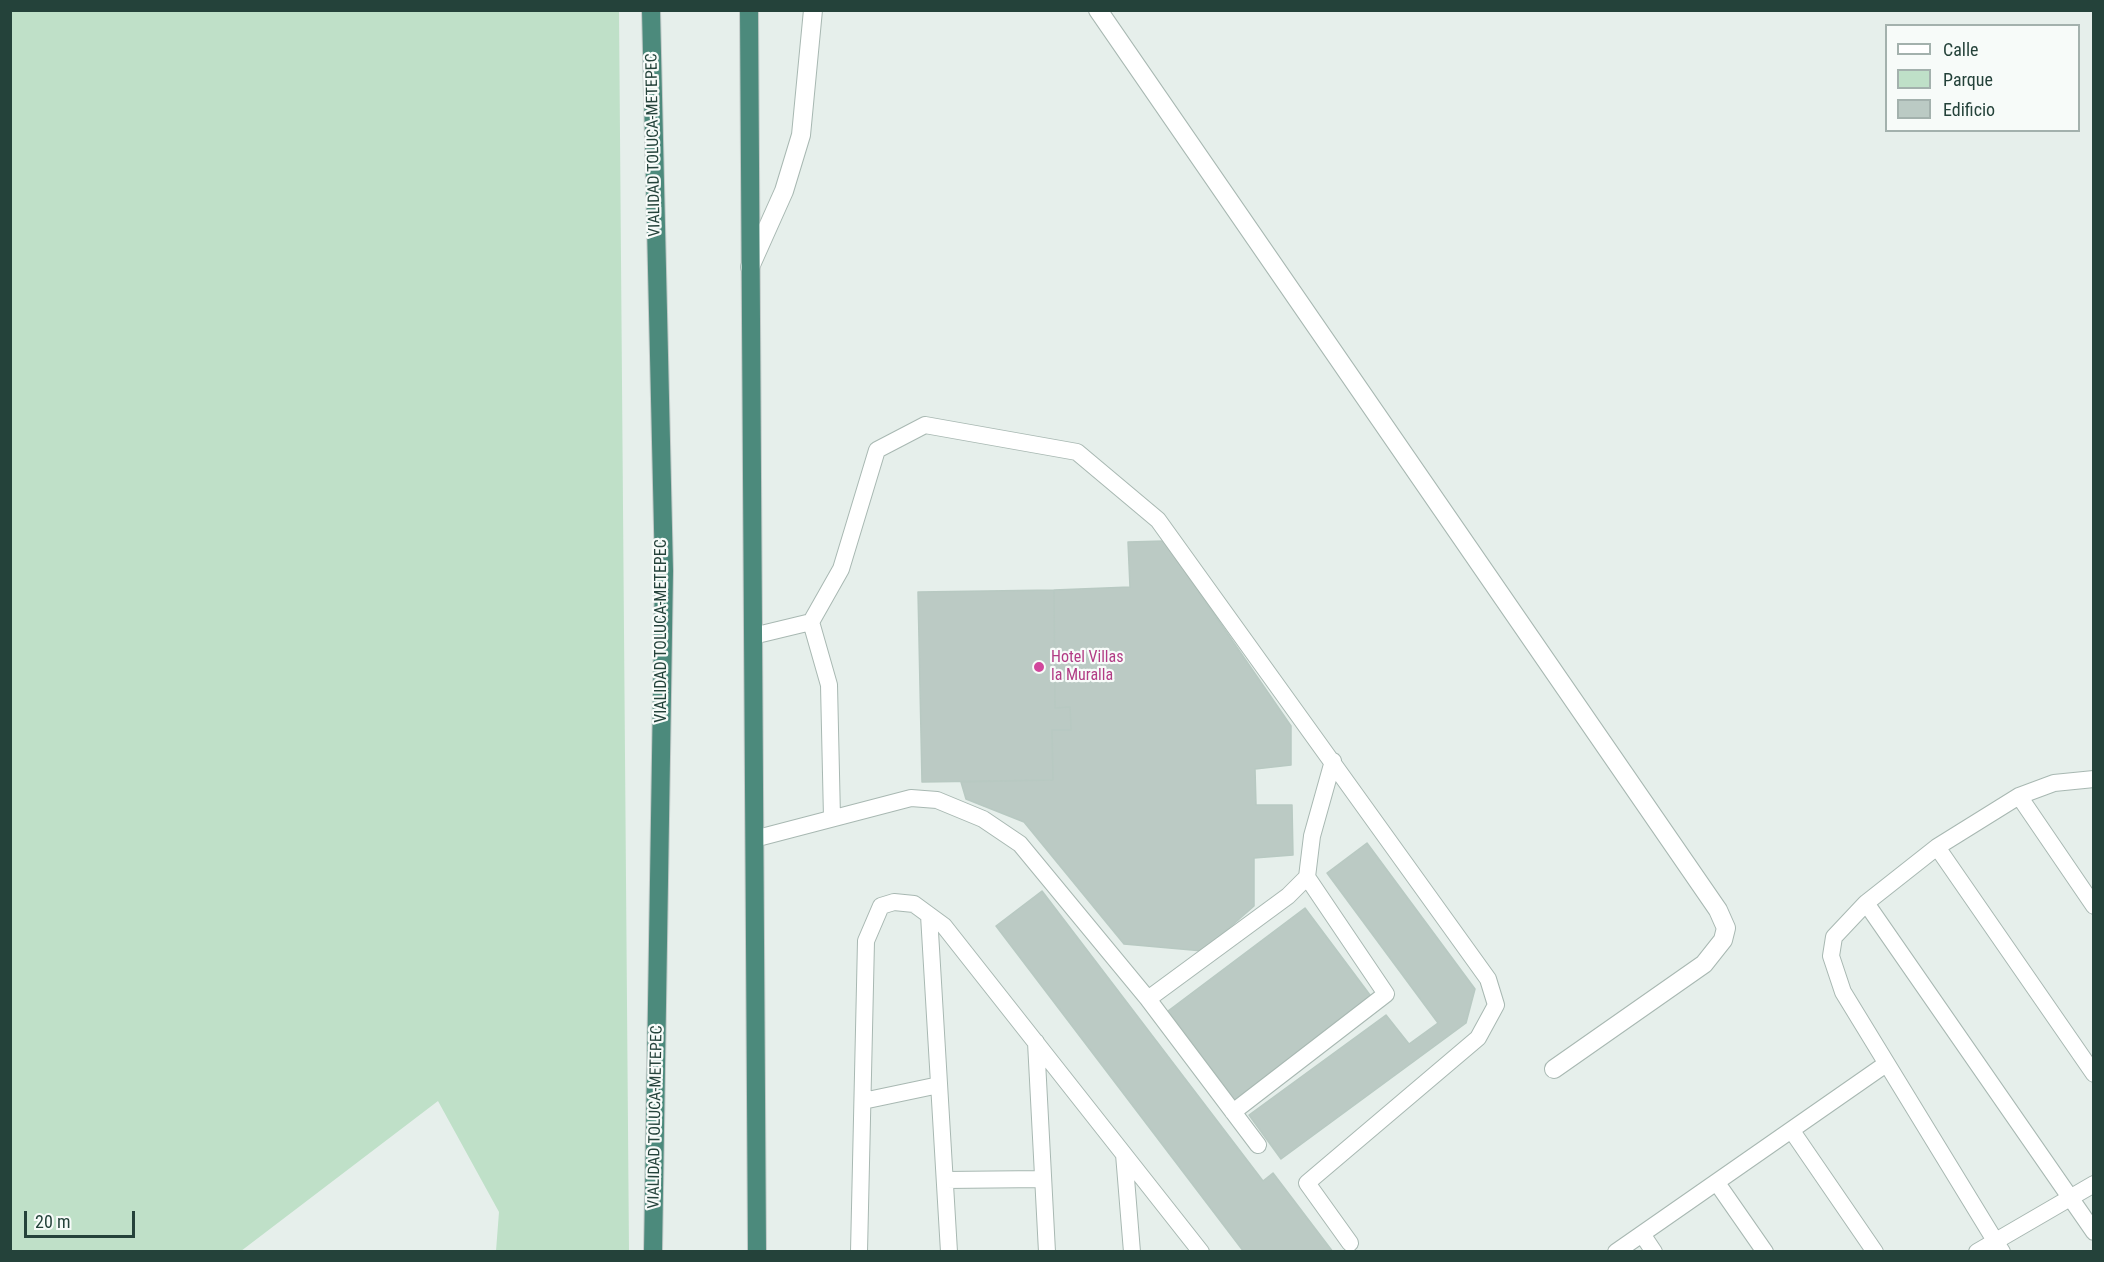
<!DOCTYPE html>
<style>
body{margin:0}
#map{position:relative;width:2104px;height:1262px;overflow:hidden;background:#e6efeb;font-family:"Roboto Condensed",sans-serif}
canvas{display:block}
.frame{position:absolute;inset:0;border:12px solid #24423a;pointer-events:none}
.legend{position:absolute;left:1885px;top:24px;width:195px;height:108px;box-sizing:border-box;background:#f7fbf9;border:2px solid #a3b1ad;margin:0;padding:8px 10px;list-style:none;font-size:18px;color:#24423a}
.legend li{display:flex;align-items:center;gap:12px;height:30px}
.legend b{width:30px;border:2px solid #a3b1ad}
.scale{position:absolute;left:24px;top:1211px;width:111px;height:27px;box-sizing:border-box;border:3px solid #24423a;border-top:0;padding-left:8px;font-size:18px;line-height:21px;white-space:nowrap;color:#24423a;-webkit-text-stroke:4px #f7fbf9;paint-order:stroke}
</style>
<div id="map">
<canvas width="2104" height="1262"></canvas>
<div class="frame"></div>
<ul class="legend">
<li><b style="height:8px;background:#fff"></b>Calle</li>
<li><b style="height:16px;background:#bfe0c8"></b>Parque</li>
<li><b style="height:16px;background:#bbcac4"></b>Edificio</li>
</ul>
<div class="scale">20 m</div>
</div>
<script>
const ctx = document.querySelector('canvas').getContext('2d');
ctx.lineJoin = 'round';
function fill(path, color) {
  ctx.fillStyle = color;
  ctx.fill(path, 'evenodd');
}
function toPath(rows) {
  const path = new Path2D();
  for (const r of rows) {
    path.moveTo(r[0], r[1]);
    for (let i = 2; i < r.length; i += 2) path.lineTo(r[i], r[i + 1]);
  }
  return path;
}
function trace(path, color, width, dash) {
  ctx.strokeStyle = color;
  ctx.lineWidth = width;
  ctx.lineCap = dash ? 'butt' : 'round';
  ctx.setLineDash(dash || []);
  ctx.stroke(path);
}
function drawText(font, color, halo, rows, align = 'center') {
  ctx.font = font + ' "Roboto Condensed",sans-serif';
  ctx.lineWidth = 4.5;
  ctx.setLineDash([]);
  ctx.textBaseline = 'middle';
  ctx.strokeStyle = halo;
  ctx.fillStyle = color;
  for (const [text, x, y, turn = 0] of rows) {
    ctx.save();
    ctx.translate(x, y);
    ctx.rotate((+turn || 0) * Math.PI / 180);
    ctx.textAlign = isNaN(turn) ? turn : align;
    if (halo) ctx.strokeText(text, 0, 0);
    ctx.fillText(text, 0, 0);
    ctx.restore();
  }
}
const green = toPath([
 [10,11,619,11,629,1251,496,1251,499,1212,438,1101,241,1251,11,1251]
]);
const building = toPath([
 [1164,541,1291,726,1291,765,1255,769,1256,805,1292,805,1293,855,1254,858,1254,906,1203,951,1124,944,1024,822,966,799,961,782,1053,780,1052,730,1071,730,1070,707,1055,708,1054,590,1130,587,1128,542,1164,541],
 [1054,590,1055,708,1070,707,1071,730,1052,730,1053,780,922,782,918,592,1054,590],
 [1367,843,1475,989,1466,1023,1281,1159,1249,1115,1386,1015,1409,1044,1438,1023,1327,873,1367,843],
 [1042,891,1263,1181,1273,1173,1333,1252,1244,1252,996,926,1042,891],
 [1305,908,1373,999,1236,1102,1168,1011,1305,908]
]);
const service = toPath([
 [811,622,829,685,832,818],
 [753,636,811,622,841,569,877,450,925,425,1077,452,1158,520,1488,979,1496,1005,1478,1038,1307,1183,1350,1243],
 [2019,796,2094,906],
 [754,839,911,798,937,800,983,819,1020,844,1148,999,1258,1145],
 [1937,847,2094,1074],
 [1866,903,2094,1232],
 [929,915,949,1252],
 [1148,999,1288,896,1307,877,1312,836,1333,761],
 [1036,1042,1047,1252],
 [863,1101,939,1085],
 [1233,1112,1386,994,1307,877],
 [1792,1131,1875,1252],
 [1124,1154,1132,1252],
 [945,1180,1043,1179],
 [1717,1183,1765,1252],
 [1642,1234,1654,1252],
 [859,1252,866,941,881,906,894,902,914,904,944,926,1201,1252],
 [1616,1252,1886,1064],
 [1977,1252,2094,1184],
 [2002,1252,1843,992,1831,956,1834,937,1866,903,1937,847,2019,796,2054,783,2094,779]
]);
const minor = toPath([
 [1098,10,1718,910,1726,928,1723,940,1704,964,1554,1069],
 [750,267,784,191,801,135,813,10]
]);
const trunk = toPath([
 [651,10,664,571,653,1252],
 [749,10,757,1252]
]);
const markers = [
 [1039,667,6,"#d1479c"]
];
const streetNames = [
 ["VIALIDAD TOLUCA-METEPEC",654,145,-91],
 ["VIALIDAD TOLUCA-METEPEC",662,631,-90],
 ["VIALIDAD TOLUCA-METEPEC",656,1117,-89]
];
const hotelNames = [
 ["Hotel Villas",1051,658],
 ["la Muralla",1051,676]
];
fill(green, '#bfe0c8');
fill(building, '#bbcac4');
trace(building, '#b8c9c2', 1.5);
trace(service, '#a8b8b2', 18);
trace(minor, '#a8b8b2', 20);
trace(trunk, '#c2cac8', 20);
trace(service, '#fff', 16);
trace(minor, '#fff', 18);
trace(trunk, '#4c8a7c', 18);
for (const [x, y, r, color] of markers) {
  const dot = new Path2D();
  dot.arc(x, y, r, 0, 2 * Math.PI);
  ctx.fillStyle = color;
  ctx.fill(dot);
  trace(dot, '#f7fbf9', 2);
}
drawText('16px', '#24423a', '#f7fbf9', streetNames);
drawText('16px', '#b23c85', '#f7fbf9', hotelNames, 'left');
</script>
